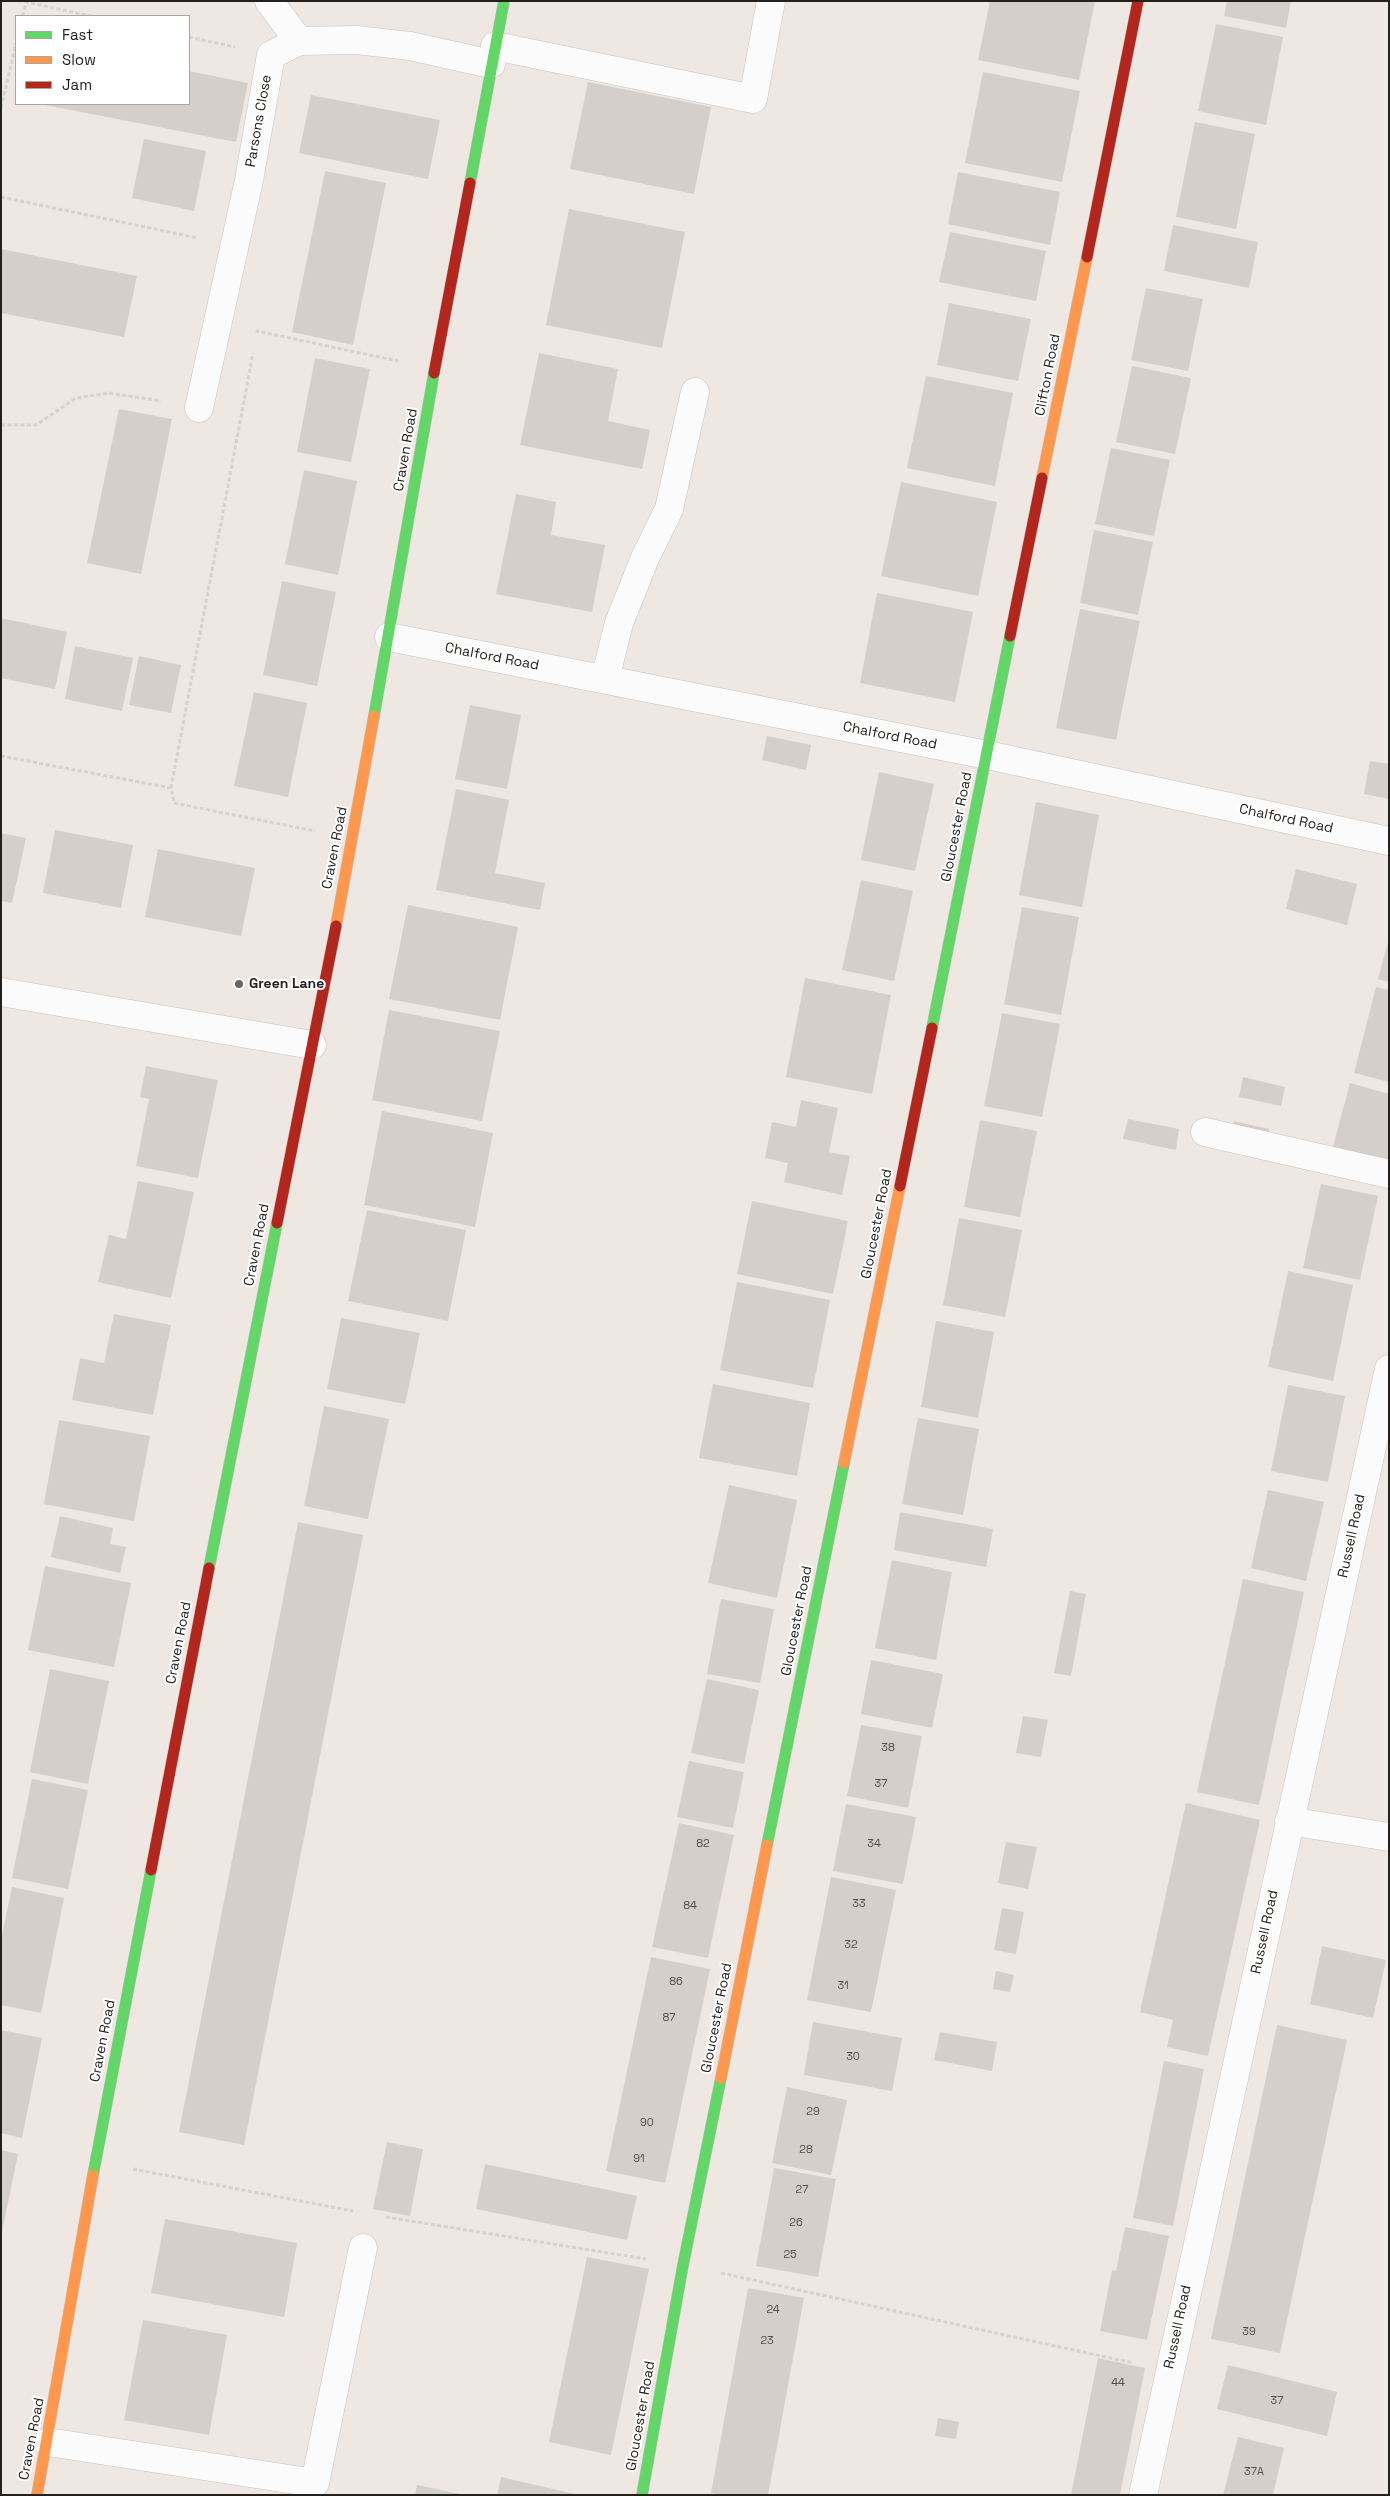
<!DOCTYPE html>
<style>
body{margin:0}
#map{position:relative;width:1390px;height:2496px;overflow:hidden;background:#eee7e2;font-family:"Space Grotesk",sans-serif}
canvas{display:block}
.frame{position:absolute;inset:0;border:2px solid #24201c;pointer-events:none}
.legend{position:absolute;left:15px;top:15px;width:175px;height:90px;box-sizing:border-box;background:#fff;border:1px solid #a7a6a4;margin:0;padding:6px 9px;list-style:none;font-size:15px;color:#24201c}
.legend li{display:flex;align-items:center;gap:10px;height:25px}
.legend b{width:25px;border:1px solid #a7a6a4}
</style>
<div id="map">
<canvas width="1390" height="2496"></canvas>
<div class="frame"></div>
<ul class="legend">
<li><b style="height:6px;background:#63d668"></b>Fast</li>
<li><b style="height:6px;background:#ff974d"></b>Slow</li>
<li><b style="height:6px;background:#b3261e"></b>Jam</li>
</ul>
</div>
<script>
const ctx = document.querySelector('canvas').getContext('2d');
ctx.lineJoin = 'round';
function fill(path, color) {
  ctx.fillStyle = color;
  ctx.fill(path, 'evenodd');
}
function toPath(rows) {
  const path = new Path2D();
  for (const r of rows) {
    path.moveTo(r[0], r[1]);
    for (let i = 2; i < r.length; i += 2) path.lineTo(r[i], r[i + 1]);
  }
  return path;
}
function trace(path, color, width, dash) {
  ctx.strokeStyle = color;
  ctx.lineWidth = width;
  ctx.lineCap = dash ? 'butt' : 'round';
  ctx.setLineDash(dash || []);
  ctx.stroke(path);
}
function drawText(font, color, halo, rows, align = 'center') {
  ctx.font = font + ' "Space Grotesk",sans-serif';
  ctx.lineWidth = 4;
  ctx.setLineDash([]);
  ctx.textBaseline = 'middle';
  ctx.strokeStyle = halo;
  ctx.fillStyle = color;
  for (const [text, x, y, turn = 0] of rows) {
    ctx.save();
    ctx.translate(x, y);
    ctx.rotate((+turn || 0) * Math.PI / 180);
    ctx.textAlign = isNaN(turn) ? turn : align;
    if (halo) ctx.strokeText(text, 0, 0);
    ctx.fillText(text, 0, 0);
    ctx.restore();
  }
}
const building = toPath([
 [990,1,1095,1,1079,80,978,60],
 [1227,1,1291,1,1286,28,1224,16],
 [1216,24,1283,37,1266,125,1198,111],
 [189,71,248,83,236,142,45,105,189,104],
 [983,72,1080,91,1062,182,965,163],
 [588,82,711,107,694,194,570,169],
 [311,95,440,120,428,179,299,153],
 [1195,122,1255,134,1236,229,1176,217],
 [144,139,206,151,194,211,132,198],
 [325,171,386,183,353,345,292,332],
 [958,172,1060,192,1050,245,948,224],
 [569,209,685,232,662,348,546,325],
 [1173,225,1258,242,1249,288,1164,271],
 [950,232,1046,251,1036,301,939,282],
 [1,249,137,276,124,337,1,313],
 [1146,288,1203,299,1188,371,1131,360],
 [949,303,1031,319,1018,381,937,365],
 [539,353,618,369,608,421,650,430,642,469,520,445],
 [315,358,370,369,351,462,297,452],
 [1132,366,1191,378,1175,454,1116,442],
 [926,376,1013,393,995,486,907,468],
 [119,409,172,419,141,574,87,563],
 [1111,448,1170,460,1154,536,1095,524],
 [304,470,357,481,338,575,285,564],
 [901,482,997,502,978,596,881,576],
 [516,494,556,502,551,535,605,545,592,612,496,594],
 [1094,530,1153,542,1138,615,1080,603],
 [282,581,336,592,317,686,263,675],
 [877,593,973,612,955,702,860,683],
 [1080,609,1140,621,1116,740,1056,728],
 [1,618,67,632,55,689,1,678],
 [75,646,133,658,122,711,65,699],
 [139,656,181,665,171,713,129,705],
 [254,692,307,703,288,797,234,786],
 [470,705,521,715,507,789,455,779],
 [767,736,811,745,806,770,762,760],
 [1370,761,1389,764,1389,799,1364,794],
 [879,772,934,784,915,871,861,860],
 [456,789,509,800,495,873,545,883,540,910,436,890],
 [1036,802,1099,815,1082,907,1019,895],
 [55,830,133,845,121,908,43,893],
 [1,833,26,838,12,903,1,901],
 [158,849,255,868,241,936,145,917],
 [1296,869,1357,884,1347,925,1286,909],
 [861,880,913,891,894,981,842,970],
 [408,905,518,927,500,1020,389,999],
 [1022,907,1079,917,1061,1015,1004,1004],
 [1389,938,1389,982,1378,979],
 [805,978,891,995,872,1094,786,1077],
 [1376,987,1389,990,1389,1082,1354,1073],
 [389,1010,500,1031,482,1121,372,1100],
 [1002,1013,1060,1024,1042,1117,984,1106],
 [146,1066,218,1080,198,1178,136,1166,149,1099,140,1097],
 [1243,1077,1285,1087,1281,1106,1239,1097],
 [1350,1083,1389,1094,1389,1157,1385,1172,1330,1158],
 [801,1100,838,1108,829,1152,850,1156,842,1195,784,1182,788,1163,765,1158,772,1122,796,1127],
 [382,1111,493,1133,475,1227,364,1205],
 [1128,1119,1179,1129,1176,1150,1123,1139],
 [980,1120,1037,1131,1020,1217,964,1207],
 [1234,1121,1269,1129,1266,1144,1231,1137],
 [138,1181,194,1192,171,1298,98,1282,109,1235,126,1239],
 [1321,1184,1378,1196,1360,1280,1303,1268],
 [752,1201,848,1221,833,1294,737,1274],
 [367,1210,466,1230,448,1321,348,1301],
 [959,1218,1022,1230,1005,1317,943,1305],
 [1288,1271,1353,1285,1333,1381,1268,1367],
 [737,1282,830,1300,813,1388,720,1370],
 [114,1314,171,1325,153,1415,72,1400,80,1358,104,1363],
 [341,1318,420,1333,405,1404,327,1389],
 [936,1321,994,1332,978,1418,921,1407],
 [713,1384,810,1403,797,1476,699,1458],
 [1288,1385,1345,1396,1328,1482,1271,1471],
 [324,1406,389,1419,368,1519,304,1506],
 [918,1418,979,1429,963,1515,902,1504],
 [59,1420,150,1436,134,1521,44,1504],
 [729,1485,797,1500,777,1598,708,1583],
 [1268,1490,1324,1502,1306,1581,1251,1568],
 [900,1512,993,1529,986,1567,894,1550],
 [60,1516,113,1528,110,1544,126,1547,120,1573,51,1557],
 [298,1522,363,1535,244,2145,179,2132],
 [892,1560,952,1572,936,1660,875,1648],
 [45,1566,131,1583,114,1667,28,1650],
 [1243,1579,1304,1592,1259,1805,1197,1792],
 [1070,1591,1086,1594,1071,1676,1054,1673],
 [721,1599,774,1609,760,1683,707,1674],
 [871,1660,943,1674,932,1728,861,1714],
 [50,1669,109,1681,88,1784,30,1772],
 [707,1679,759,1690,744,1764,691,1753],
 [1023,1716,1048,1720,1041,1757,1016,1753],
 [861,1725,922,1736,908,1808,847,1796],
 [689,1761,744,1772,733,1828,677,1817],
 [32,1779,88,1790,68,1889,12,1878],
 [1186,1803,1260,1820,1208,2056,1167,2047,1173,2020,1140,2012],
 [846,1804,916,1817,903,1884,833,1871],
 [679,1823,734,1835,708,1958,652,1947],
 [1006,1842,1037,1847,1028,1889,998,1883],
 [831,1877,896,1890,871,2012,807,2000],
 [12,1887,64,1898,41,2013,1,2005,1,1940],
 [1002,1908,1024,1912,1016,1954,994,1950],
 [1322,1946,1386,1960,1373,2018,1310,2004],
 [651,1957,710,1969,665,2183,606,2171],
 [996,1971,1014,1975,1010,1992,993,1989],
 [813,2022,902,2038,892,2091,804,2075],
 [1277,2025,1347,2040,1280,2353,1211,2339],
 [1,2030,42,2038,22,2138,1,2133],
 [940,2032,997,2042,992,2071,934,2060],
 [1164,2061,1204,2069,1173,2226,1133,2218],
 [787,2087,847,2100,831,2175,772,2163],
 [387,2142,423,2149,410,2216,373,2209],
 [1,2150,18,2154,2,2232,1,2232],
 [485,2164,637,2196,627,2240,476,2209],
 [774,2168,836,2179,818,2277,756,2266],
 [165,2219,297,2243,284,2317,151,2293],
 [1125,2227,1169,2236,1147,2340,1100,2331,1112,2270,1116,2271],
 [587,2257,649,2269,611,2455,549,2442],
 [748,2288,804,2298,768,2495,721,2495,711,2493],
 [143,2320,227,2335,209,2435,124,2420],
 [1098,2358,1145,2368,1120,2495,1071,2495],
 [1228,2365,1337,2392,1327,2436,1217,2409],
 [938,2418,959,2422,956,2439,935,2436],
 [1238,2437,1284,2448,1273,2495,1223,2495],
 [501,2477,575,2494,575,2495,497,2495],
 [417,2485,460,2494,460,2495,415,2495]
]);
const path = toPath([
 [23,16,26,2,91,16],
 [189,37,235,47],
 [1,108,16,43],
 [1,197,198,238],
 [257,333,257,331,398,361],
 [1,425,36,425,76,398,109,393,161,401],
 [1,756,171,788,174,803,315,831],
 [171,788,253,353],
 [133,2169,353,2211],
 [386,2217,646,2259],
 [721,2273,1133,2363]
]);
const lane = toPath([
 [495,46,753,99,771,1],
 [605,679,619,623,645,558,669,509,695,392],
 [1205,1132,1389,1174],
 [48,2442,315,2483,363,2248]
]);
const street = toPath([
 [269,1,299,41],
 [199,408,249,180,271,55,299,41,356,40,410,46,491,64],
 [389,637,987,755,1389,841],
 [1,992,312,1045],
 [1289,1821,1389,1837],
 [1143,2495,1389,1369]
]);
const fast = toPath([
 [470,183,504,1],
 [374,716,434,373],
 [932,1028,1010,636],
 [209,1568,277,1223],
 [767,1845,844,1463],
 [93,2175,151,1870],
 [642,2495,683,2265,721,2078]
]);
const slow = toPath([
 [1042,478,1087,257],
 [336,926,374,716],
 [844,1463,900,1186],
 [721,2078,767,1845],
 [37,2495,93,2175]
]);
const jam = toPath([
 [1087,257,1138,1],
 [434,373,470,183],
 [1010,636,1042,478],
 [900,1186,932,1028],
 [277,1223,336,926],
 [151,1870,209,1568]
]);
const markers = [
 [239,984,5,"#6b6661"]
];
const numberNames = [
 ["38",888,1748],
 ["37",881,1784],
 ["82",703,1844],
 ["34",874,1844],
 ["33",859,1904],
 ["84",690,1906],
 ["32",851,1945],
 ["86",676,1982],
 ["31",843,1986],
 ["87",669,2018],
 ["30",853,2057],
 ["29",813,2112],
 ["90",647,2123],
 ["28",806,2150],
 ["91",639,2159],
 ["27",802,2190],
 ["26",796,2223],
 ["25",790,2255],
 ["24",773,2310],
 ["39",1249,2332],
 ["23",767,2341],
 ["44",1118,2383],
 ["37",1277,2401],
 ["37A",1254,2472]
];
const streetNames = [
 ["Parsons Close",259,121,-80],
 ["Clifton Road",1048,375,-79],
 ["Craven Road",406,450,-80],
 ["Chalford Road",492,657,11],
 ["Chalford Road",890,736,11],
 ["Chalford Road",1286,819,12],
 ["Gloucester Road",957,827,-79],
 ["Craven Road",335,848,-79],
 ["Gloucester Road",877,1224,-79],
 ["Craven Road",257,1245,-79],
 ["Russell Road",1352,1536,-78],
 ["Gloucester Road",797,1621,-79],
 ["Craven Road",179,1643,-79],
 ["Russell Road",1265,1932,-78],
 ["Gloucester Road",717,2018,-79],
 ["Craven Road",103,2041,-79],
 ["Russell Road",1178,2327,-78],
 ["Gloucester Road",641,2416,-80],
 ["Craven Road",32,2439,-79]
];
const poiNames = [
 ["Green Lane",249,984]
];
fill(building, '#d5cfcb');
trace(lane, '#c9c3bf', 29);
trace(street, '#c9c3bf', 29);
trace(fast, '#c9c3bf', 12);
trace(slow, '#c9c3bf', 12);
trace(jam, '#c9c3bf', 12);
trace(path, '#d5d3d2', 3, [4, 2.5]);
trace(lane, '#fcfbfb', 28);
trace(street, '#fcfbfb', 28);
trace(fast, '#63d668', 11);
trace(slow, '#ff974d', 11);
trace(jam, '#b3261e', 11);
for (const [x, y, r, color] of markers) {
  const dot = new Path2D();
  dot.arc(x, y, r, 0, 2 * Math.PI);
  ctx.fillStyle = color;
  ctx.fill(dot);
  trace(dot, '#fff', 2);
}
drawText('11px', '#514d49', null, numberNames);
drawText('14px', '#24201c', '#fff', streetNames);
drawText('bold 14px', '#24201c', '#fff', poiNames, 'left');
</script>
